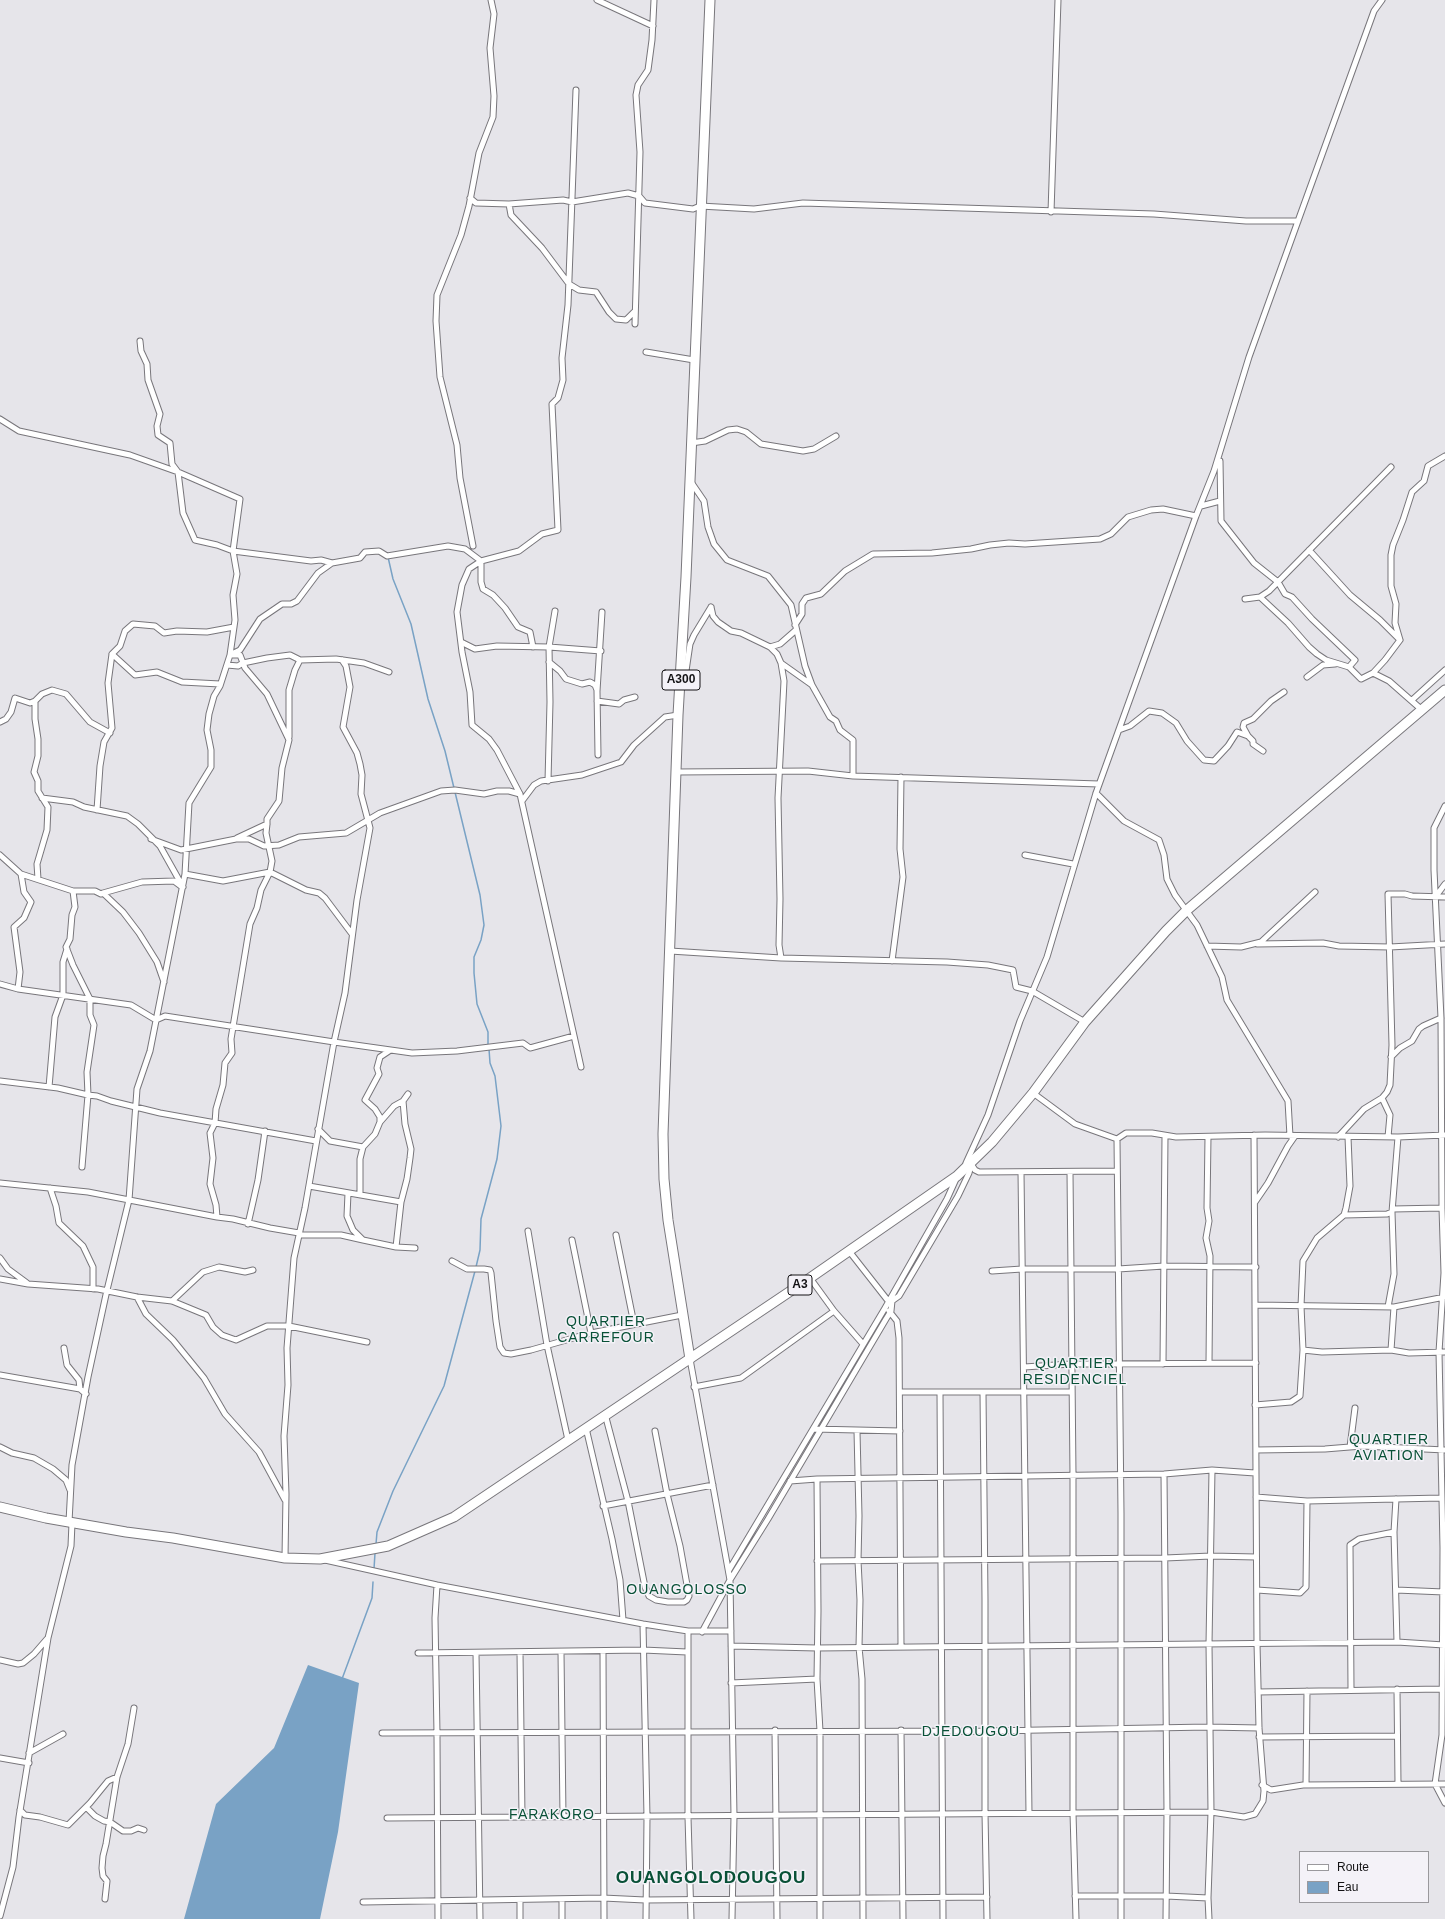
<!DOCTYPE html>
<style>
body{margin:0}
#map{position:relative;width:1445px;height:1919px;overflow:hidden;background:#e6e5ea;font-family:Helvetica,sans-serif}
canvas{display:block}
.legend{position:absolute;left:1299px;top:1851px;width:130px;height:52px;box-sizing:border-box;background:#f4f2f8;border:1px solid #9a999d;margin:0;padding:5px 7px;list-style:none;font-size:12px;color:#141315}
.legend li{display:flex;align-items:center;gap:8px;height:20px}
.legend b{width:20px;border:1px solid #9a999d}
</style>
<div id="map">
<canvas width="1445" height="1919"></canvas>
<ul class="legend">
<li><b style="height:5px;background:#fff"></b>Route</li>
<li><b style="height:11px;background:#79a2c5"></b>Eau</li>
</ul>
</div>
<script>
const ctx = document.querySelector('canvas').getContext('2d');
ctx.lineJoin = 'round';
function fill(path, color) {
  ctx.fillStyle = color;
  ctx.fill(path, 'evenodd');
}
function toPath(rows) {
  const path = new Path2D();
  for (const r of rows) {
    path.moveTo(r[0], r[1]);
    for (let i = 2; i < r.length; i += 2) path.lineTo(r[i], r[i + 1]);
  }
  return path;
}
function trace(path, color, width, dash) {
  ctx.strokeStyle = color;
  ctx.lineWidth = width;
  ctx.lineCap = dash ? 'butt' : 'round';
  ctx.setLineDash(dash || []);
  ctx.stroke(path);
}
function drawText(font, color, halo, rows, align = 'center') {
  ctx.font = font + ' Helvetica,sans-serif';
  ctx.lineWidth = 3;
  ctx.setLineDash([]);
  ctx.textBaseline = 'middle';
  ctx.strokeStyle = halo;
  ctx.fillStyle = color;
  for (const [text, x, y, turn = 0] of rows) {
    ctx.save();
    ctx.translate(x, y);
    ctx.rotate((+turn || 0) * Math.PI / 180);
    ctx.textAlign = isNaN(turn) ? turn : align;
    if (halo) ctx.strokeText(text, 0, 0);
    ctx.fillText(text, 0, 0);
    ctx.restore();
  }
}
const water = toPath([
 [308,1665,359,1683,338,1832,320,1919,184,1919,216,1804,274,1748]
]);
const stream = toPath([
 [388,557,393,579,411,624,428,699,445,751,480,895,484,925,481,940,474,957,474,973,477,1004,488,1032,488,1046],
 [476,1267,480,1250,481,1219,497,1159,501,1126,495,1076,490,1063,489,1049],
 [376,1544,377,1532,393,1491,444,1386,475,1271],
 [374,1569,375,1553],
 [342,1679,372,1598,373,1582]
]);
const street = toPath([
 [597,0,653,26],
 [576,90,568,305,562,358,563,380,558,398,552,404,558,530,542,534,519,551,481,561,469,569,462,585,457,612,462,652,470,692,472,725,489,739,497,750,520,794,581,1067],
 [470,198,476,203,509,204,563,200,572,202,628,193,639,196,645,203,693,209,700,206,754,209,803,203,1154,214,1246,221,1298,221],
 [509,204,511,215,542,248,569,284,579,290,596,292,609,312,616,319,626,320,635,311],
 [1051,212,1058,0],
 [635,324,640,152,636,95,638,85,648,70,652,40,654,0],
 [140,341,141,351,147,364,148,380,160,414,157,426,158,435,170,443,172,464,178,472,183,513,195,540,217,545,233,551,311,561,321,560,332,563],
 [646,352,694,360],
 [0,419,19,431,130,455,178,472,240,499,233,551,237,574,233,595,235,620,230,655,240,655,245,668,267,694,289,740,282,768,279,801,267,819,267,824,266,833,272,861,270,872,261,890,257,908,250,924,231,1039,232,1053,225,1063,223,1085,216,1109,215,1123,210,1133,213,1158,210,1184,216,1205,217,1217,233,1219,270,1228,299,1233],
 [691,443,705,441,728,430,737,429,746,432,761,444,803,451,814,449,836,436],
 [1220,461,1221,521,1254,563,1278,582,1285,594,1292,597,1312,619,1355,660,1349,667],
 [691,482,704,501,708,527,714,544,727,560,768,576,791,605,805,666,812,685],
 [1201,506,1220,501],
 [473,546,460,478,457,445,440,377,436,321,437,295,461,235,469,206,479,153,493,117,494,96,490,48,494,14,491,0],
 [1309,550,1350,595,1380,620,1400,640],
 [481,561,481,582,483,589,493,595,505,608,518,627,530,632,533,647],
 [1260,597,1288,623,1309,647,1317,654,1326,660,1349,667,1361,679,1373,673,1389,681,1422,710],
 [1245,599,1260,597,1269,591,1391,467],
 [711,607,713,616,718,622,731,631,741,633,770,647,777,654,781,663,812,685,830,717,836,721,840,730,853,740,853,776],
 [795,625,802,614,802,604,806,598,821,594,845,571,873,554,932,553,971,549,990,545,1009,543,1025,544,1100,539,1111,534,1128,517,1151,510,1163,509,1196,516],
 [461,642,475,649,497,646,549,647,601,651],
 [770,647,780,644,796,630],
 [112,654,135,675,157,672,182,682,220,684],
 [342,660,346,666,350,687,343,727,357,753,360,764,362,775,361,794,370,828,357,900,345,993,334,1042,412,1053,457,1051,523,1043,530,1048,574,1036],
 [549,662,560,671,566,679,582,684,590,682,595,685,597,690],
 [781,663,784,681,778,798,780,899,779,945,781,958],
 [227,665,238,666,243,663,267,658,290,655,300,660],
 [1373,673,1385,660,1400,640,1395,623,1396,604,1391,586,1391,555,1393,545,1403,520,1412,492,1424,481,1428,466,1445,456],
 [681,677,686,671,690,644,694,635,711,607],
 [1307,677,1323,665,1335,664],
 [1412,700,1445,670],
 [597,701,619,704,624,700,635,697],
 [0,722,6,719,11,712,15,698,30,703,35,701],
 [1119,730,1130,726,1149,711,1162,713,1176,723,1187,741,1204,760,1214,761,1228,746,1237,732,1248,736,1253,741,1253,744,1263,751],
 [1248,736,1243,727,1244,723,1253,719,1271,701,1284,692],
 [289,737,289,690,295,670,300,660,336,659,364,663,389,672],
 [598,755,597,691,602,612],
 [677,772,808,771,853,776,1099,784],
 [548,781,550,702,549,647,555,611],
 [1096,793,1124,821,1159,840,1164,855,1167,879,1175,895,1197,925,1222,977,1227,1000,1288,1101,1290,1136],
 [42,798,73,802,84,807,127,816,138,824,160,846,183,887],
 [522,801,534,785,541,781,582,775,621,762,634,745,665,717,678,715],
 [1445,806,1434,828,1434,870,1441,1018,1442,1208,1444,1273,1439,1352,1443,1548,1442,1735,1435,1784,1445,1803],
 [97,810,100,766,104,742,112,728,108,683,112,654,120,646,125,631,133,624,155,626,164,633,177,631,207,632,234,627],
 [237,838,267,824],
 [151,839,181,850,236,839,249,839,264,846,279,845,299,837,346,833,380,813,441,791,455,790,484,794,497,791,509,791,520,794],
 [0,855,21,874,73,891,95,891,101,894,103,893,123,912,139,933,157,962,164,982],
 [1025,855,1073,864],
 [185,874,223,881,270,872,306,890,319,893,325,898,352,934],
 [38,879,37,864,47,830,48,807,38,791,38,781,34,772,38,756,38,739,35,719,35,701,42,694,52,690,66,694,90,722,110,733],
 [73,891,75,907,72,915,70,939,66,947,73,965,90,999,90,1015,94,1025,87,1072,88,1095,82,1167],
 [103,893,142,882,174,881,182,887],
 [1436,896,1445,884],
 [1257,944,1323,943,1339,946,1390,947,1445,944],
 [1207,946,1241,947,1261,942,1315,892],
 [670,951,781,958,947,962,988,965,1013,970,1016,987,1032,991,1085,1022],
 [892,961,903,877,900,849,901,777],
 [0,984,18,989,131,1005,156,1020,165,1016,334,1042,305,1208,294,1258,287,1348,288,1385,284,1436,286,1494,285,1558],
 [18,989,20,972,14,927,24,918,31,902,24,892,21,874],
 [1391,1057,1400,1048,1412,1041,1419,1029,1423,1026,1441,1018],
 [0,1081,58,1088,88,1095,97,1096,111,1101,160,1113,316,1141],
 [49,1087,55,1017,63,995,63,962,67,949],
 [1033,1093,1075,1124,1117,1139],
 [1382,1098,1390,1115,1388,1137],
 [380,1122,380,1117,375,1109,365,1100,379,1074,377,1068,380,1057,389,1051],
 [318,1129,330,1141,363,1147],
 [1208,1137,1207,1208,1209,1221,1206,1238,1210,1256,1209,1363],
 [1338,1137,1364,1109,1382,1098,1387,1092,1390,1085,1392,1045,1388,894,1405,894,1412,896,1445,897],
 [966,1163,988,1115,1020,1021,1047,957,1096,793,1196,516,1214,471,1249,357,1298,221,1374,11,1382,0],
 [971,1164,975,1170,979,1172,1117,1171],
 [1021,1172,1029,1813],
 [1070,1172,1073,1475,1073,1813,1076,1919],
 [0,1183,88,1192,217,1217],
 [309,1186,401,1202],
 [50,1188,56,1206,59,1223,83,1246,93,1267,93,1289],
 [348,1193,347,1216,353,1230,363,1240,396,1247,415,1248],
 [360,1195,360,1159,363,1147,375,1134,380,1122,394,1106,403,1101],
 [1255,1202,1268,1183,1288,1146,1295,1136],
 [1393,1209,1442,1208],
 [1344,1215,1387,1214,1392,1212,1398,1137],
 [248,1224,258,1180,265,1131],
 [528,1231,547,1345,568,1440],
 [299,1235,341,1235,363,1240],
 [616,1235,634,1324],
 [572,1240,591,1333],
 [396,1247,401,1202,407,1179,410,1158,411,1149,405,1124,403,1101,408,1094],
 [849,1251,889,1302],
 [0,1258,8,1269,27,1283],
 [452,1261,467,1269,484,1269,490,1270,491,1273,496,1321,500,1347,504,1353,511,1354,531,1350,591,1333,682,1315],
 [992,1271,1022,1269,1118,1269,1164,1266,1256,1267],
 [810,1278,834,1311,863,1344],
 [0,1279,28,1284,98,1289,137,1297,172,1301,206,1315,213,1327,222,1335,236,1340,267,1326,289,1326,367,1342],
 [137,1297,146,1314,173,1340,204,1378,225,1414,259,1452,285,1500],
 [172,1301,203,1272,219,1267,245,1272,253,1270],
 [1255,1305,1394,1307,1445,1297],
 [1388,1307,1394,1274,1392,1212],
 [889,1311,897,1321,899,1338,901,1647],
 [64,1348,67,1365,79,1380,80,1389],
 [1303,1350,1301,1306,1303,1261,1317,1238,1344,1215,1346,1208,1350,1186,1348,1137],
 [1391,1350,1394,1307],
 [690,1359,730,1580,734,1816,732,1919],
 [1163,1364,1165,1136],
 [1024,1367,1071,1364,1256,1363],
 [0,1375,80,1389,86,1394],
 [694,1387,741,1378,834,1311],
 [900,1392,1071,1392],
 [940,1392,943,1919],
 [983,1392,985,1600,985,1813,987,1919],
 [1255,1405,1291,1402,1300,1396,1303,1350,1322,1352,1391,1350,1409,1353,1445,1352],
 [605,1414,628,1501,645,1587,649,1596,656,1600,668,1602,684,1602,687,1600,689,1596,680,1546,667,1494,655,1431],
 [586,1428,612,1539,620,1580,623,1620],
 [814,1429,900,1431],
 [857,1431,859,1516,858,1561,860,1600,859,1647,862,1679,863,1919],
 [0,1447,12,1453,34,1458,53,1469,66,1480,70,1490],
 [1350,1447,1355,1408],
 [1256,1450,1325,1449,1362,1446,1445,1450],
 [1164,1474,1167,1812,1166,1919],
 [817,1479,818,1611,817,1679,820,1731,820,1919],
 [790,1481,817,1479,1164,1474,1212,1470,1255,1473],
 [1256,1497,1307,1501,1441,1498],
 [1396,1499,1394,1532,1397,1642],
 [603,1506,713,1485],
 [69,1522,72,1465,88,1377,107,1290,129,1200,137,1089,150,1051,185,874,189,803,211,767,211,750,207,730,209,714,214,696,220,686,230,655,240,650,260,619,282,604,291,604,297,601,318,573,332,563,360,558,365,552,379,551,387,556,448,546,465,549,481,561],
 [325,1560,437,1585,643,1624,688,1631,731,1631],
 [817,1561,1165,1558,1211,1556,1256,1557],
 [729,1570,885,1308,947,1199,956,1179],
 [437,1585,435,1618,437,1734,438,1919],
 [1257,1590,1300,1593,1306,1587,1307,1501],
 [1396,1590,1444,1592],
 [643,1624,647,1817,646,1919],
 [688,1631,688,1817,691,1919],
 [702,1632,730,1580,768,1519,886,1319,891,1311,892,1301,899,1296,958,1196,969,1173,971,1165],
 [731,1646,817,1648,1397,1642,1444,1645],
 [603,1651,604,1919],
 [520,1652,522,1817],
 [561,1652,563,1817],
 [418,1653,643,1650,687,1652],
 [476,1653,480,1919],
 [0,1660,18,1664,23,1663,34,1654,47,1639],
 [731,1683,817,1679],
 [1351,1689,1350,1545,1359,1539,1394,1532],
 [1397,1689,1398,1784],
 [1258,1692,1441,1689],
 [775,1730,777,1919],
 [901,1730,903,1919],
 [382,1733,985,1731,1208,1727,1259,1728],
 [1259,1737,1396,1736],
 [29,1753,63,1734],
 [0,1758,29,1763],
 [1262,1785,1271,1790,1303,1785,1445,1784],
 [1306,1785,1307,1691],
 [86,1807,95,1816,104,1821,110,1822,123,1831,131,1831,138,1828,144,1830],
 [20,1810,25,1815,40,1817,68,1825,90,1803,108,1781,117,1777],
 [387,1818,1211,1812,1244,1817,1255,1814,1263,1801,1264,1791,1259,1728,1257,1643,1254,1135],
 [1075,1896,1166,1896,1208,1898],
 [105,1899,107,1881,103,1876,102,1868,103,1856,106,1844,117,1777,128,1744,134,1708],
 [562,1899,562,1919],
 [520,1900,520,1919],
 [363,1902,603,1898,645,1900,987,1897],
 [0,1916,13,1867,19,1817,48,1638,71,1546,72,1523],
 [1121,1919,1121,1513,1117,1139,1126,1133,1152,1133,1176,1137,1265,1135,1398,1137,1445,1135],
 [1209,1919,1208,1898,1211,1812,1209,1644,1212,1470]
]);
const highway = toPath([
 [690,1359,668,1220,664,1179,663,1134,678,715,686,577,710,0],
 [0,1507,46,1518,126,1532,173,1538,285,1558,320,1559,388,1546,454,1517,810,1278,957,1176,992,1142,1033,1093,1085,1022,1166,931,1187,910,1445,690]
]);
const shields = [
 [681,680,38],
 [800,1285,24]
];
const shieldNames = [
 ["A300",681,680],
 ["A3",800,1285]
];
const neighbourhoodNames = [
 ["QUARTIER",606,1322],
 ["CARREFOUR",606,1338],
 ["QUARTIER",1075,1364],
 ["RESIDENCIEL",1075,1380],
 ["QUARTIER",1389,1440],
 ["AVIATION",1389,1456],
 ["OUANGOLOSSO",687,1590],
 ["DJEDOUGOU",971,1732],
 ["FARAKORO",552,1815]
];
const districtNames = [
 ["OUANGOLODOUGOU",711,1878]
];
fill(water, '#79a2c5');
trace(stream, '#79a2c5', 1.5);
trace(street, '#78767b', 7);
trace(highway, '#78767b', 11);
trace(street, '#fff', 5);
trace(highway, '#fff', 9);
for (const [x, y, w] of shields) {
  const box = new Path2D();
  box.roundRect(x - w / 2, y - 10, w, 20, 3);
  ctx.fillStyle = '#f4f2f8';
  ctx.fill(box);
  trace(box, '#141315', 1);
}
drawText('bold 12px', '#141315', null, shieldNames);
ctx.letterSpacing = '1px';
drawText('14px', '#095137', '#f4f2f8', neighbourhoodNames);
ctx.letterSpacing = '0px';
ctx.letterSpacing = '1px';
drawText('bold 17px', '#095137', '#f4f2f8', districtNames);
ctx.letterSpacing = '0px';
</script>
